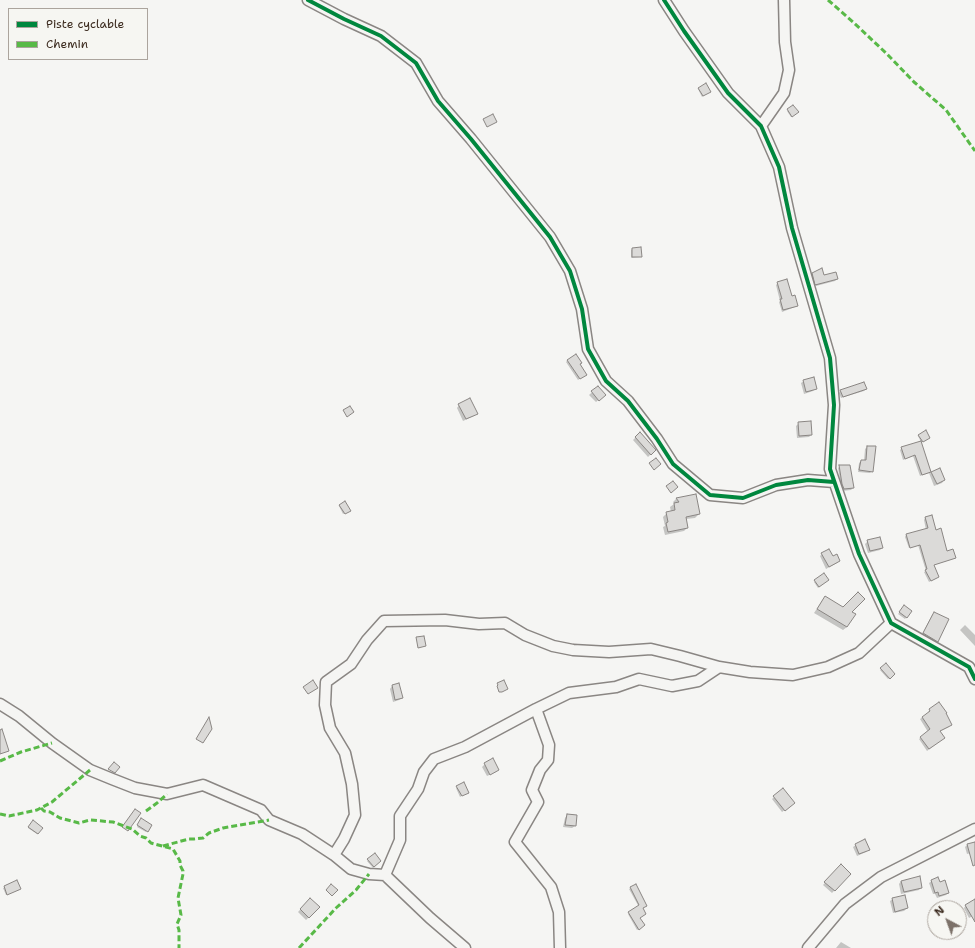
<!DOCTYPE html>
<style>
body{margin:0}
#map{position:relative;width:975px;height:948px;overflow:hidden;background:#f5f5f3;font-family:"Shantell Sans",sans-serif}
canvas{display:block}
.legend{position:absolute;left:8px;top:8px;width:140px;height:52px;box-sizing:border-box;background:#f6f6f2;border:1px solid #aba49d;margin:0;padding:5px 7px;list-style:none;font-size:12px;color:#3b2a1e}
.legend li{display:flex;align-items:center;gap:8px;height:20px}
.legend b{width:20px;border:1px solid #aba49d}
.north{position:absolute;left:927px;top:900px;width:40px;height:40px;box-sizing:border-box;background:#f6f6f2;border:1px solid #aba49d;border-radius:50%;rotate:319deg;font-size:11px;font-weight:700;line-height:16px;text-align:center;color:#3b2a1e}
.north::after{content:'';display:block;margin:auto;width:14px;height:18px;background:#7c7169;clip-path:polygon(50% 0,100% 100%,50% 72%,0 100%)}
</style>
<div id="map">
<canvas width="975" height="948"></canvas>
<ul class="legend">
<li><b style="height:5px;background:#00873e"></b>Piste cyclable</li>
<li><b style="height:5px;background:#58b947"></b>Chemin</li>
</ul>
<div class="north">N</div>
</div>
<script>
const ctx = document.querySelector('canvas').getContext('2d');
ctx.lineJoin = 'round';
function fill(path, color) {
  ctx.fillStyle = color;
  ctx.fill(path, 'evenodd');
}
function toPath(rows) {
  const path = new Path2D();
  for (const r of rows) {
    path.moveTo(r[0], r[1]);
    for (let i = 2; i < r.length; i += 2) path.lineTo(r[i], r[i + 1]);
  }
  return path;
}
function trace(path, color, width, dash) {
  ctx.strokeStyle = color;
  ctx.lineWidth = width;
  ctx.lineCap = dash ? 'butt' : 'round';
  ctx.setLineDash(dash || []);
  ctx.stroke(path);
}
const shadow = toPath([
 [699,88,709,92,702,97,698,89],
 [793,106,797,112,791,117,787,111],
 [632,249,641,256,640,257,631,258,631,250],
 [812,274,824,276,837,279,835,281,816,286,816,285,813,286,810,276],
 [778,283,791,297,797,306,795,307,782,312,779,302,780,301,776,285],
 [568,360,584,376,578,380,566,362],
 [804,381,815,389,813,391,804,394,801,383],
 [598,387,602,397,596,402,589,395],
 [866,389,864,391,841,398,839,393,841,391],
 [459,405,477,413,474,416,463,421,457,408],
 [799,423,811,435,809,437,797,438,796,426],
 [640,433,655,450,648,457,633,440],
 [919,435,928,439,921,443,931,474,932,472,944,480,942,483,934,486,929,473,920,476,913,456,903,460,900,450,902,448,921,442,918,436],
 [867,447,872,471,870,473,858,472,859,463,861,461,864,461,865,449],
 [840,466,853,488,851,490,842,491,838,468],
 [695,495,699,514,695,518,686,519,687,528,684,531,665,535,663,527,665,526,663,517,667,513,671,512,670,507,674,504,673,502,676,499],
 [340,505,349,511,343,514,339,506],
 [931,516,936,531,947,552,955,558,953,559,933,565,937,578,929,582,924,572,926,571,918,545,909,548,905,537,906,535,926,530,924,520,925,518],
 [868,541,882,548,880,550,868,553,865,544],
 [822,554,832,557,839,561,837,563,826,569,820,556],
 [824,575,828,580,818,588,814,582],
 [825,597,851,612,847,627,843,630,814,613,822,601],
 [904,607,910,612,905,619,898,614],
 [934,613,937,641,934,644,921,636,932,615],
 [965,625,975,635,975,646,960,630],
 [886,665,894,674,888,679,880,670],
 [398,685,402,698,399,700,393,702,390,689,392,686],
 [930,710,949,727,939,732,941,740,927,751,919,739,928,732,920,719,929,713,928,712],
 [485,764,498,770,496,772,487,776,482,767],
 [457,787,467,793,460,797,456,788],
 [783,789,792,805,782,812,772,799],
 [567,815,575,826,572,828,563,827,565,818],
 [141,821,151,826,146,832,137,827],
 [33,822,42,828,37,834,28,828],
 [975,843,975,852,967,854,965,847,967,845],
 [856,845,868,850,866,852,857,856,853,847],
 [375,855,380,861,373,868,367,861],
 [841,865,850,874,832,893,823,885],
 [901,881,921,887,919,890,901,894,899,884],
 [932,881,939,883,948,893,946,895,937,898,935,894,933,894,929,883],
 [16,882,19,890,6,895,3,888],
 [636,885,641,908,639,918,643,926,637,930,628,914,639,907,629,889],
 [310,899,319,907,306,920,298,912],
 [893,899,907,908,904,911,893,913,890,901],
 [975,904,975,915,969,918,964,908,966,905],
 [841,942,851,948,836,948]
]);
const building = toPath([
 [706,83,711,92,703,96,698,88,706,83],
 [793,105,799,112,792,117,787,109,793,105],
 [493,114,497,122,487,127,483,119,493,114],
 [641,247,642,257,632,257,632,248,641,247],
 [822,268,824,275,836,272,838,279,815,285,812,273,822,268],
 [787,279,792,296,795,295,798,306,783,310,780,299,782,299,777,282,787,279],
 [576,354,582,363,580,364,587,375,580,379,567,360,576,354],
 [814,377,817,389,806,392,803,380,814,377],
 [864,382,867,389,843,397,840,390,864,382],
 [598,386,606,395,599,401,591,391,598,386],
 [470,398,478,414,466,419,458,404,470,398],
 [350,406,354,412,347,417,343,410,350,406],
 [811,421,812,435,799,436,798,422,811,421],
 [926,430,930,438,923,442,918,435,926,430],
 [640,432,656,450,651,455,635,437,640,432],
 [921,441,931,472,922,475,915,455,905,459,901,447,921,441],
 [867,446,876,446,873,472,859,470,861,460,866,460,867,446],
 [656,458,661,464,654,470,649,463,656,458],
 [839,465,850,465,854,488,844,489,842,484,839,465],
 [940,468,945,480,937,484,931,472,940,468],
 [673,481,678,487,671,493,666,486,673,481],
 [696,494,700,514,686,517,688,528,668,532,666,523,668,522,666,512,675,510,674,503,679,502,676,498,696,494],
 [345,501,351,511,345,514,339,505,345,501],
 [932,515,936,530,941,528,947,551,953,549,956,558,934,565,939,577,931,581,925,570,927,569,920,545,910,548,906,534,928,528,925,517,932,515],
 [880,537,883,548,870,551,867,540,880,537],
 [829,549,833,556,837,554,840,561,829,567,821,553,829,549],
 [824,573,829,580,819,587,814,580,824,573],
 [858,592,865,599,852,612,856,614,847,627,817,609,825,596,843,607,858,592],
 [904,605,912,611,907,618,899,612,904,605],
 [934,612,949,619,938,642,923,633,934,612],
 [424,636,426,646,418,648,416,637,424,636],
 [886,663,895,674,890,679,880,668,886,663],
 [313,680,318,688,308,694,303,687,313,680],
 [504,680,508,689,502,692,499,692,497,686,498,685,497,683,504,680],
 [399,683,403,698,395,700,392,685,399,683],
 [939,702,947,713,946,713,952,725,940,731,945,738,929,749,920,737,930,729,922,717,930,711,929,709,939,702],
 [209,717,212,729,203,743,196,739,209,717],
 [2,729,9,751,0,754,0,730,2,729],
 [493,758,499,770,490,775,484,763,493,758],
 [114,762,120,767,115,773,108,769,114,762],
 [464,782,469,793,462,796,456,786,464,782],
 [783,788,795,803,785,811,773,796,783,788],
 [135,809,141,813,128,831,122,827,135,809],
 [567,814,577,815,576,826,565,825,567,814],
 [141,818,152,825,148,832,137,825,141,818],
 [33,820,43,828,38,834,28,827,33,820],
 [865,839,870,850,859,854,855,844,865,839],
 [975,842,975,865,973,866,967,844,975,842],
 [375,853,381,861,374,867,367,859,375,853],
 [841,864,851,874,835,891,824,882,841,864],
 [920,876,922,888,904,892,901,881,920,876],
 [938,877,940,882,945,880,949,893,939,896,938,892,935,893,931,880,938,877],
 [17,880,21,889,7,895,4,886,17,880],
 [331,884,338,890,332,896,326,890,331,884],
 [636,884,647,906,643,908,646,914,640,918,645,925,639,930,628,912,639,905,630,887,636,884],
 [905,895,908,908,895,912,892,898,905,895],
 [310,898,320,907,309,918,300,909,310,898],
 [975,899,975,922,965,905,975,899]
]);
const minor = toPath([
 [308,0,344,19,381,36,416,63,438,101,471,139,550,237,570,271,582,309,588,349,606,381,628,401,657,439,673,464,710,495,743,498,776,485,808,480,834,482],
 [664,0,684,31,728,93,761,126,779,167,792,228,830,358,834,405,830,469,859,554,891,623,969,667,975,679],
 [761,126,784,93,789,70,785,42,784,0],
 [0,704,19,716,52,743,90,770,112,779,135,788,167,794,203,785,261,810,269,820,302,834,334,855,351,869,369,874,385,875,430,918,465,948],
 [536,709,549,745,548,760,540,770,532,790,538,802,515,842,551,887,559,912,560,948],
 [334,855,344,839,355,815,352,784,345,753,330,728,325,705,326,682,351,664,367,640,384,621,445,620,479,624,505,623,525,635,553,646,573,650,609,652,651,649,680,656,719,667],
 [385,875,400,840,400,816,418,789,424,772,434,759,465,747,536,709,569,693,616,687,639,679,672,686,698,681,719,667,750,672,793,675,828,667,859,653,891,623],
 [808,948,845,904,881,877,975,829]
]);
const quiet = toPath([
 [828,0,853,22,887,54,914,82,946,110,975,151],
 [0,761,21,752,52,743],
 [41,808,44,811,50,812,60,818,79,823,90,820,113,822,132,829,140,836,146,838,151,843,173,849,180,861,180,865,183,871,183,874,178,898,181,915,177,924,179,930,179,948],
 [146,811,157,803,167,794],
 [0,814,9,816,37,810,52,802,90,770],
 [163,846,189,839,194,839,203,838,209,833,223,828,269,820],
 [299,948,336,908,356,890,369,874]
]);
const cycleway = toPath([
 [308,0,344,19,381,36,416,63,438,101,471,139,550,237,570,271,582,309,588,349,606,381,628,401,657,439,673,464,710,495,743,498,776,485,808,480,834,482],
 [664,0,684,31,728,93,761,126,779,167,792,228,830,358,834,405,830,469,859,554,891,623,969,667,975,679]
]);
fill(shadow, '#0003');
fill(building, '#dbdad8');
trace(building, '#8a8683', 1);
trace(minor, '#8a8683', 13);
trace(minor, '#f5f5f3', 10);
trace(quiet, '#58b947', 3, [6, 3]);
trace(cycleway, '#00873e', 4);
</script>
